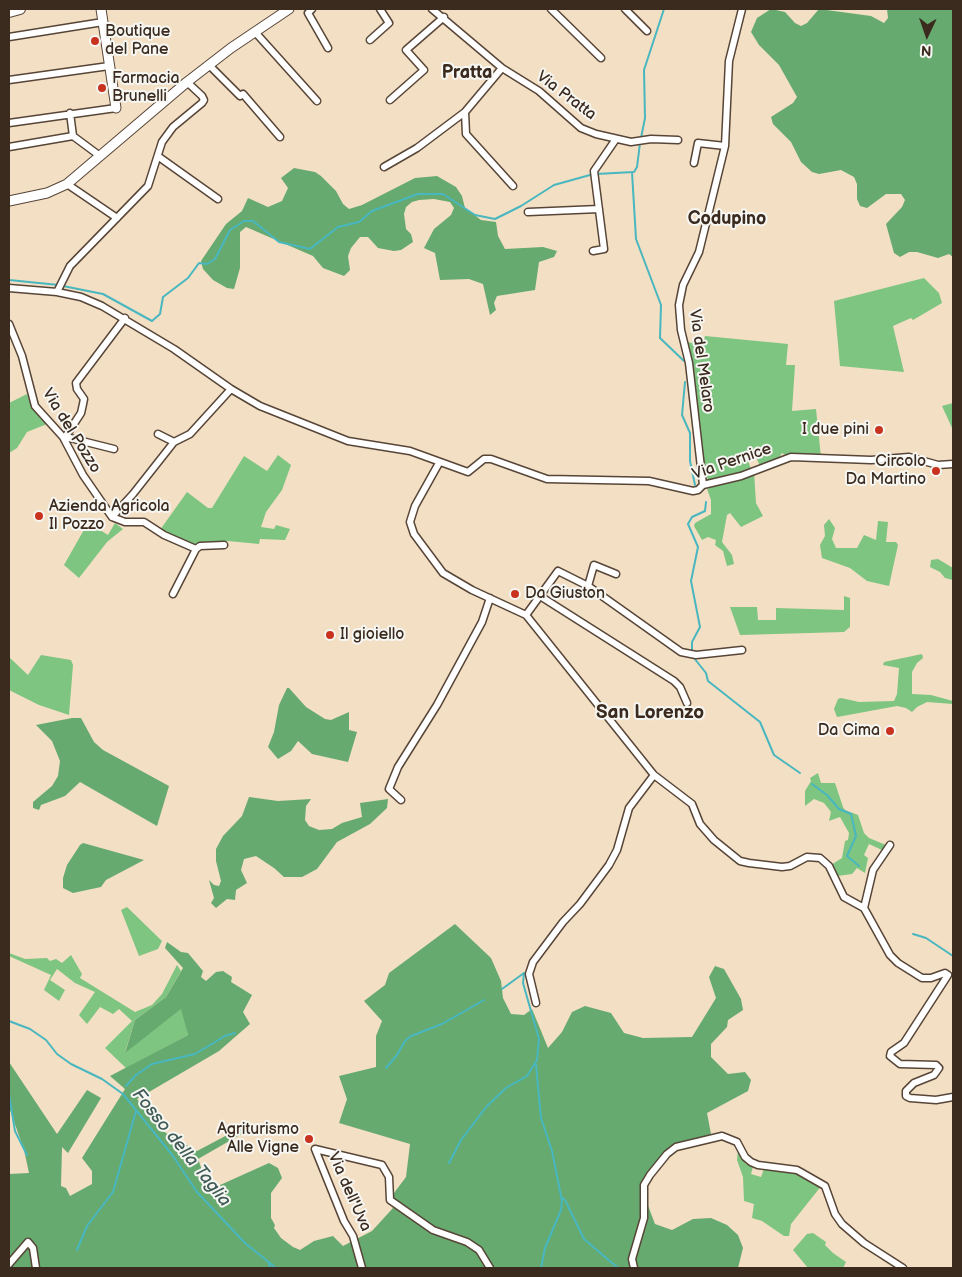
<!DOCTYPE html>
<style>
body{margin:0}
#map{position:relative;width:962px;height:1277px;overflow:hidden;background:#f3dfc4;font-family:"Balsamiq Sans",sans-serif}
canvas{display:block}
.frame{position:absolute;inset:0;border:10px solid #3b2a1e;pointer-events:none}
.north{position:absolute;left:902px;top:10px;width:50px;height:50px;-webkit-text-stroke:4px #f6f6f2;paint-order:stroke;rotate:183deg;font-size:14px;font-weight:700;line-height:20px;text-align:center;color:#3b2a1e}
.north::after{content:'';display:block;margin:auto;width:18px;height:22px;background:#3b2a1e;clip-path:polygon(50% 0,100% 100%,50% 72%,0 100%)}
</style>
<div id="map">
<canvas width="962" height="1277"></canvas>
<div class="frame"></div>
<div class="north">N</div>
</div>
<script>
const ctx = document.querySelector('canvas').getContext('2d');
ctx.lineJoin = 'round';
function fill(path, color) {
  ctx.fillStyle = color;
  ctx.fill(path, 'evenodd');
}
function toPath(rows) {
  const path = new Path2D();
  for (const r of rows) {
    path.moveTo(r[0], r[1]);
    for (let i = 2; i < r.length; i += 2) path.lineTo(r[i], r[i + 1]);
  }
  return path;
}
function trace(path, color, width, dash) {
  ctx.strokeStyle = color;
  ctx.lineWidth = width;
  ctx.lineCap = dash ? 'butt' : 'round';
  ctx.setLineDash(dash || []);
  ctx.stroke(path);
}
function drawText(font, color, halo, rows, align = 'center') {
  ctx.font = font + ' "Balsamiq Sans",sans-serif';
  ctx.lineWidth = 4;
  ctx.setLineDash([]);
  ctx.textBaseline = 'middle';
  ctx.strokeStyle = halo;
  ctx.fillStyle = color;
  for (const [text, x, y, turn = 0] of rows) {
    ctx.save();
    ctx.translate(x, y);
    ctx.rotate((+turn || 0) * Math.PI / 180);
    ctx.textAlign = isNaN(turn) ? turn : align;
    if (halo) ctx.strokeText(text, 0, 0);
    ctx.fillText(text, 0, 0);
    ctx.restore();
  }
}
const green = toPath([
 [924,278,939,293,942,303,913,320,911,318,893,326,904,372,840,366,834,301],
 [705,336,788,344,786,365,795,365,792,411,816,409,821,457,785,455,782,453,779,458,760,466,755,455,747,458,751,469,711,482,708,480,703,467,695,382,687,342,692,343,693,339,704,340],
 [27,394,31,406,47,424,27,432,17,448,9,453,9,403],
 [953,403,953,430,942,406],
 [278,455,291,465,282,490,266,512,261,527,274,529,276,525,290,529,285,540,260,539,259,544,228,541,220,544,197,543,196,546,160,530,187,492,208,508,212,508,244,456,267,471],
 [754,472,756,503,763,516,741,527,730,513,727,515,722,542,732,555,734,564,727,566,723,551,715,545,716,540,708,537,702,540,694,526,695,523,711,514,711,500,707,489],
 [829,519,835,528,832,539,836,548,857,548,864,535,876,540,878,521,888,522,886,542,896,542,898,545,889,586,867,581,850,568,822,558,820,545,825,536,824,525],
 [115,523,123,529,107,542,79,578,64,565,85,528,89,530,92,525,108,535],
 [938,559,953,568,953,580,945,578,940,572,930,567,931,560],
 [844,596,850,598,850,627,844,632,740,635,730,607,757,607,758,620,776,620,776,608,844,610],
 [922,654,923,658,917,663,912,672,912,694,931,695,953,701,953,704,927,702,917,707,912,712,906,708,897,706,837,717,834,709,838,699,841,698,859,702,894,701,897,694,899,668,883,665,884,662],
 [41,655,71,660,73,665,69,715,39,705,9,690,9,657,28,675],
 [818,773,821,783,835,783,843,807,845,810,858,815,864,833,869,838,886,845,884,851,869,844,864,855,868,858,865,873,857,868,852,874,837,876,831,865,842,858,845,841,848,840,849,833,840,817,829,821,831,812,824,803,814,799,805,806,805,791,811,781,810,778],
 [127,907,162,941,158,949,139,956,121,910],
 [9,953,25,959,47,958,50,961,56,959,62,963,71,955,82,974,80,978,135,1012,152,1005,162,994,177,965,181,971,166,997,135,1020,125,1052,182,1008,188,1035,126,1068,105,1048,132,1021,119,1009,113,1014,100,1007,87,1024,79,1015,95,992,75,983,57,969,50,980,65,990,59,1001,44,990,51,975,9,956],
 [738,1149,746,1164,753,1167,751,1174,761,1177,764,1169,791,1171,822,1185,791,1224,789,1236,784,1236,762,1221,752,1218,754,1204,744,1201,743,1177,737,1160],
 [813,1233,826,1242,825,1245,833,1253,846,1262,843,1268,808,1268,793,1250,807,1234]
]);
const forest = toPath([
 [771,9,785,12,795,23,801,26,807,23,819,9,871,16,884,23,888,18,887,9,953,9,953,257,949,254,938,258,917,252,909,252,900,257,894,253,886,224,902,207,905,200,901,194,886,194,867,208,860,206,857,199,857,184,854,177,841,170,819,174,812,172,801,162,791,142,773,124,771,117,793,103,797,97,779,65,759,45,751,32,757,18],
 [294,168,315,172,321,176,336,191,343,204,349,209,362,205,415,178,437,176,456,187,462,196,465,208,481,220,496,222,498,236,505,249,543,247,557,251,554,257,539,262,535,290,497,296,494,303,496,310,490,315,483,284,469,279,440,280,435,253,424,248,434,229,451,215,454,208,450,202,434,199,419,200,412,202,406,207,404,214,406,229,411,234,413,242,401,250,394,251,378,248,368,237,360,237,351,248,348,256,350,270,344,276,323,268,313,256,246,227,240,232,240,268,234,289,227,288,213,280,203,269,201,261,226,224,242,211,248,198,268,207,282,201,288,188,281,178],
 [287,688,289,688,306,707,325,719,331,720,349,712,349,730,357,732,348,762,312,754,298,741,291,751,278,759,268,747,274,732,279,705],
 [72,718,81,718,94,742,103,750,169,786,157,826,80,782,65,796,41,805,39,810,33,808,33,802,52,786,58,776,60,761,52,741,36,725],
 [249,797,278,801,311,799,306,806,305,820,309,826,319,830,332,829,342,823,362,817,360,803,388,799,387,808,370,824,337,842,317,869,302,877,284,877,274,868,256,856,244,859,241,870,247,883,236,890,235,900,227,899,216,908,211,903,214,898,209,880,214,885,219,886,221,881,216,861,216,849,223,836,242,816],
 [83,843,144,860,106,880,101,887,73,893,63,888,63,878,67,865,80,845],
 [455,924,491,958,501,981,503,998,511,1014,524,1015,532,1009,548,1048,562,1032,572,1012,585,1006,611,1013,624,1033,643,1038,692,1037,716,998,709,977,715,966,724,969,741,999,743,1010,728,1020,727,1027,711,1044,711,1057,728,1074,745,1072,751,1080,748,1091,707,1113,711,1134,672,1147,655,1163,645,1181,647,1203,655,1224,672,1230,693,1219,711,1218,727,1225,738,1235,743,1248,738,1268,9,1268,9,1174,29,1173,24,1150,9,1107,9,1062,57,1134,87,1090,101,1098,68,1153,62,1147,61,1186,66,1188,70,1196,92,1184,92,1171,82,1158,125,1089,110,1076,188,1035,181,1009,125,1053,135,1020,166,997,183,968,165,948,167,942,181,952,188,953,203,971,201,977,206,981,216,972,223,971,232,977,231,982,252,995,243,1012,250,1024,219,1051,137,1099,161,1130,197,1151,250,1123,252,1128,198,1159,209,1190,269,1163,278,1168,282,1178,271,1193,271,1218,275,1225,274,1228,281,1238,293,1247,300,1250,314,1241,333,1236,343,1246,372,1231,393,1208,388,1201,406,1177,410,1144,339,1123,347,1099,339,1076,376,1067,376,1036,382,1021,364,1001,385,985,389,973]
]);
const stream = toPath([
 [641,138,645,118,644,70,664,9],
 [632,172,636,239,661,305,660,338,684,361],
 [596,174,634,172,637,167,640,143],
 [9,280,59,285],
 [63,286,103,294,152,321,160,314,163,297,188,278,199,263,207,264,215,259,230,230,244,221,253,221,279,242,310,249,338,227,359,222,372,211,418,194,443,194,475,215,495,219,521,206,554,185,590,175],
 [685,382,682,415,690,433,690,461,695,485],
 [692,651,692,642,700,627,691,581,698,547,688,524,692,517,705,511,706,502],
 [694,658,706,673,708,681,760,722,774,755,800,773],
 [812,784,827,795,839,809,851,814,856,836,847,856,859,866],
 [913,934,926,938,953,956],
 [502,989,524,973],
 [9,1021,30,1029,46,1040,57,1054,71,1064,102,1079,123,1094,173,1156,197,1192,245,1243,276,1268],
 [536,1065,541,1118,552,1151,562,1201,561,1210,545,1248,541,1268],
 [386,1068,397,1055,405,1041,411,1036,442,1024,484,1000],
 [126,1086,136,1075,152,1064,195,1054,225,1036,235,1033],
 [9,1094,15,1131,27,1155],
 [449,1163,461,1140,487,1106,506,1088,527,1076,537,1060,539,1039,523,983,524,973],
 [561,1197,565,1200,584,1239,618,1268],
 [77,1250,87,1226,113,1192,136,1111],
 [269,1263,270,1268]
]);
const street = toPath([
 [312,9,308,13,328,48],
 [432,9,502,68,539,91,581,128,596,134,631,142,651,139,678,140],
 [551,9,601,58],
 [625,9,647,31],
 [255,32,317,101],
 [9,37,103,22],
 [370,40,389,23,380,9],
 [209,65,240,96,243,94,280,137],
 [502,68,465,112,466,134,513,186],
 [9,80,109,66],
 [390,100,424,70,406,50,444,17],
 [70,113,73,136,100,156],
 [9,123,116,108],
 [9,147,73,136],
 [159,157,218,199],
 [694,163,698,143,725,146],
 [384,167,417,148,465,112],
 [67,184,117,218],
 [528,212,599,209],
 [593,251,604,249,594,171,616,139],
 [9,288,57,292,81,297,102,306,174,349,231,389,260,406,348,441,410,451,468,472,484,459,491,459,547,479,649,481,693,491,698,490,703,485],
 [57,292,70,266,148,186,162,142,173,127,202,103,204,100,202,96,187,82],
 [9,324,22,356,35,406,63,437,83,475,112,517,125,522,144,522,164,535,196,549,200,546,224,545],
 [158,434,174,442],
 [64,439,81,413,83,404,84,399,77,389,76,383,125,318],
 [64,439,70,438,114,449],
 [439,463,415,506,410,522,414,534,443,573,472,590,526,615,654,775,692,804,700,824,714,840,740,861,749,863,782,867,790,866,807,857,820,858,829,866,844,897,864,908,890,955,898,963,922,978,931,978,945,973,948,975,904,1043,891,1052,890,1056,900,1064,936,1065,939,1068,934,1075,914,1083,906,1091,906,1096,910,1098,936,1100,953,1097],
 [703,485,689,363,681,330,679,305,683,285,699,252,725,146,729,61,742,9],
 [703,485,741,476,791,457,871,460,909,457,938,465,953,464],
 [112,517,133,494,174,442,190,434,231,389],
 [616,574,594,565,588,586,681,652,696,655,742,650],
 [173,594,196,549],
 [540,596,674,681,680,687,687,703],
 [526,615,558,571,588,586],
 [401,800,389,789,398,767,437,705,482,622,490,598],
 [864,908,873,870,890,845],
 [536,1003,529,974,533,962,563,922,580,904,609,865,617,850,629,808,654,775],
 [9,1264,28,1242,33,1248,36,1268],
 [362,1268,353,1236,344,1221,315,1149,382,1165,389,1177,390,1200,433,1230,467,1242,479,1250,490,1268],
 [634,1268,632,1259,644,1218,644,1185,650,1175,667,1154,676,1147,722,1136,737,1142,745,1157,751,1162,758,1165,797,1170,825,1186,835,1214,842,1224,864,1243,903,1268]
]);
const secondary = toPath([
 [101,9,116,108],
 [9,201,47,193,67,184,187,82,231,48,289,9]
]);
const primary = toPath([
 [9,12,20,9]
]);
const markers = [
 [95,41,5,"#c8321e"],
 [102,88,5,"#c8321e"],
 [879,430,5,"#c8321e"],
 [936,471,5,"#c8321e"],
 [39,516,5,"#c8321e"],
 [515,594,5,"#c8321e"],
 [330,635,5,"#c8321e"],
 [890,731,5,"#c8321e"],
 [309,1139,5,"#c8321e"]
];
const poiNames = [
 ["Boutique",105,32],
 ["del Pane",105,50],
 ["Farmacia",112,79],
 ["Brunelli",112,97],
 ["I due pini",869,430,"right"],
 ["Circolo",926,462,"right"],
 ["Da Martino",926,480,"right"],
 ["Azienda Agricola",49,507],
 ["Il Pozzo",49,525],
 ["Da Giuston",525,594],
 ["Il gioiello",340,635],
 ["Da Cima",880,731,"right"],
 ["Agriturismo",299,1130,"right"],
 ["Alle Vigne",299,1148,"right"]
];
const streetNames = [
 ["Via Pratta",566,96,37],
 ["Via del Melaro",701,361,82],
 ["Via del Pozzo",71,431,58],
 ["Via Pernice",732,462,-19],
 ["Via dell'Uva",349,1192,66]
];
const neighbourhoodNames = [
 ["Pratta",467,73],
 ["Codupino",727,219]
];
const waterNames = [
 ["Fosso della Taglia",181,1148,51]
];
const quarterNames = [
 ["San Lorenzo",650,713]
];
fill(green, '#7ec581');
fill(forest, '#66aa6f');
trace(stream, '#48b7bf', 2);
trace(street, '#574537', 9);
trace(secondary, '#574537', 11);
trace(primary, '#574537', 12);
trace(street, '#fff', 6);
trace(secondary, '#fff', 9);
trace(primary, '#fff', 10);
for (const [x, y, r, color] of markers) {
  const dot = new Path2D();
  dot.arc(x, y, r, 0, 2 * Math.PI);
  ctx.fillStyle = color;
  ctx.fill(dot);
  trace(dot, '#f6f6f2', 2);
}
drawText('16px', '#3b2a1e', '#f6f6f2', poiNames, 'left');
drawText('16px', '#3b2a1e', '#f6f6f2', streetNames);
drawText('bold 18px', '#3b2a1e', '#f6f6f2', neighbourhoodNames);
drawText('italic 18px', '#405b56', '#f6f6f2', waterNames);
drawText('bold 19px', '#3b2a1e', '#f6f6f2', quarterNames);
</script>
